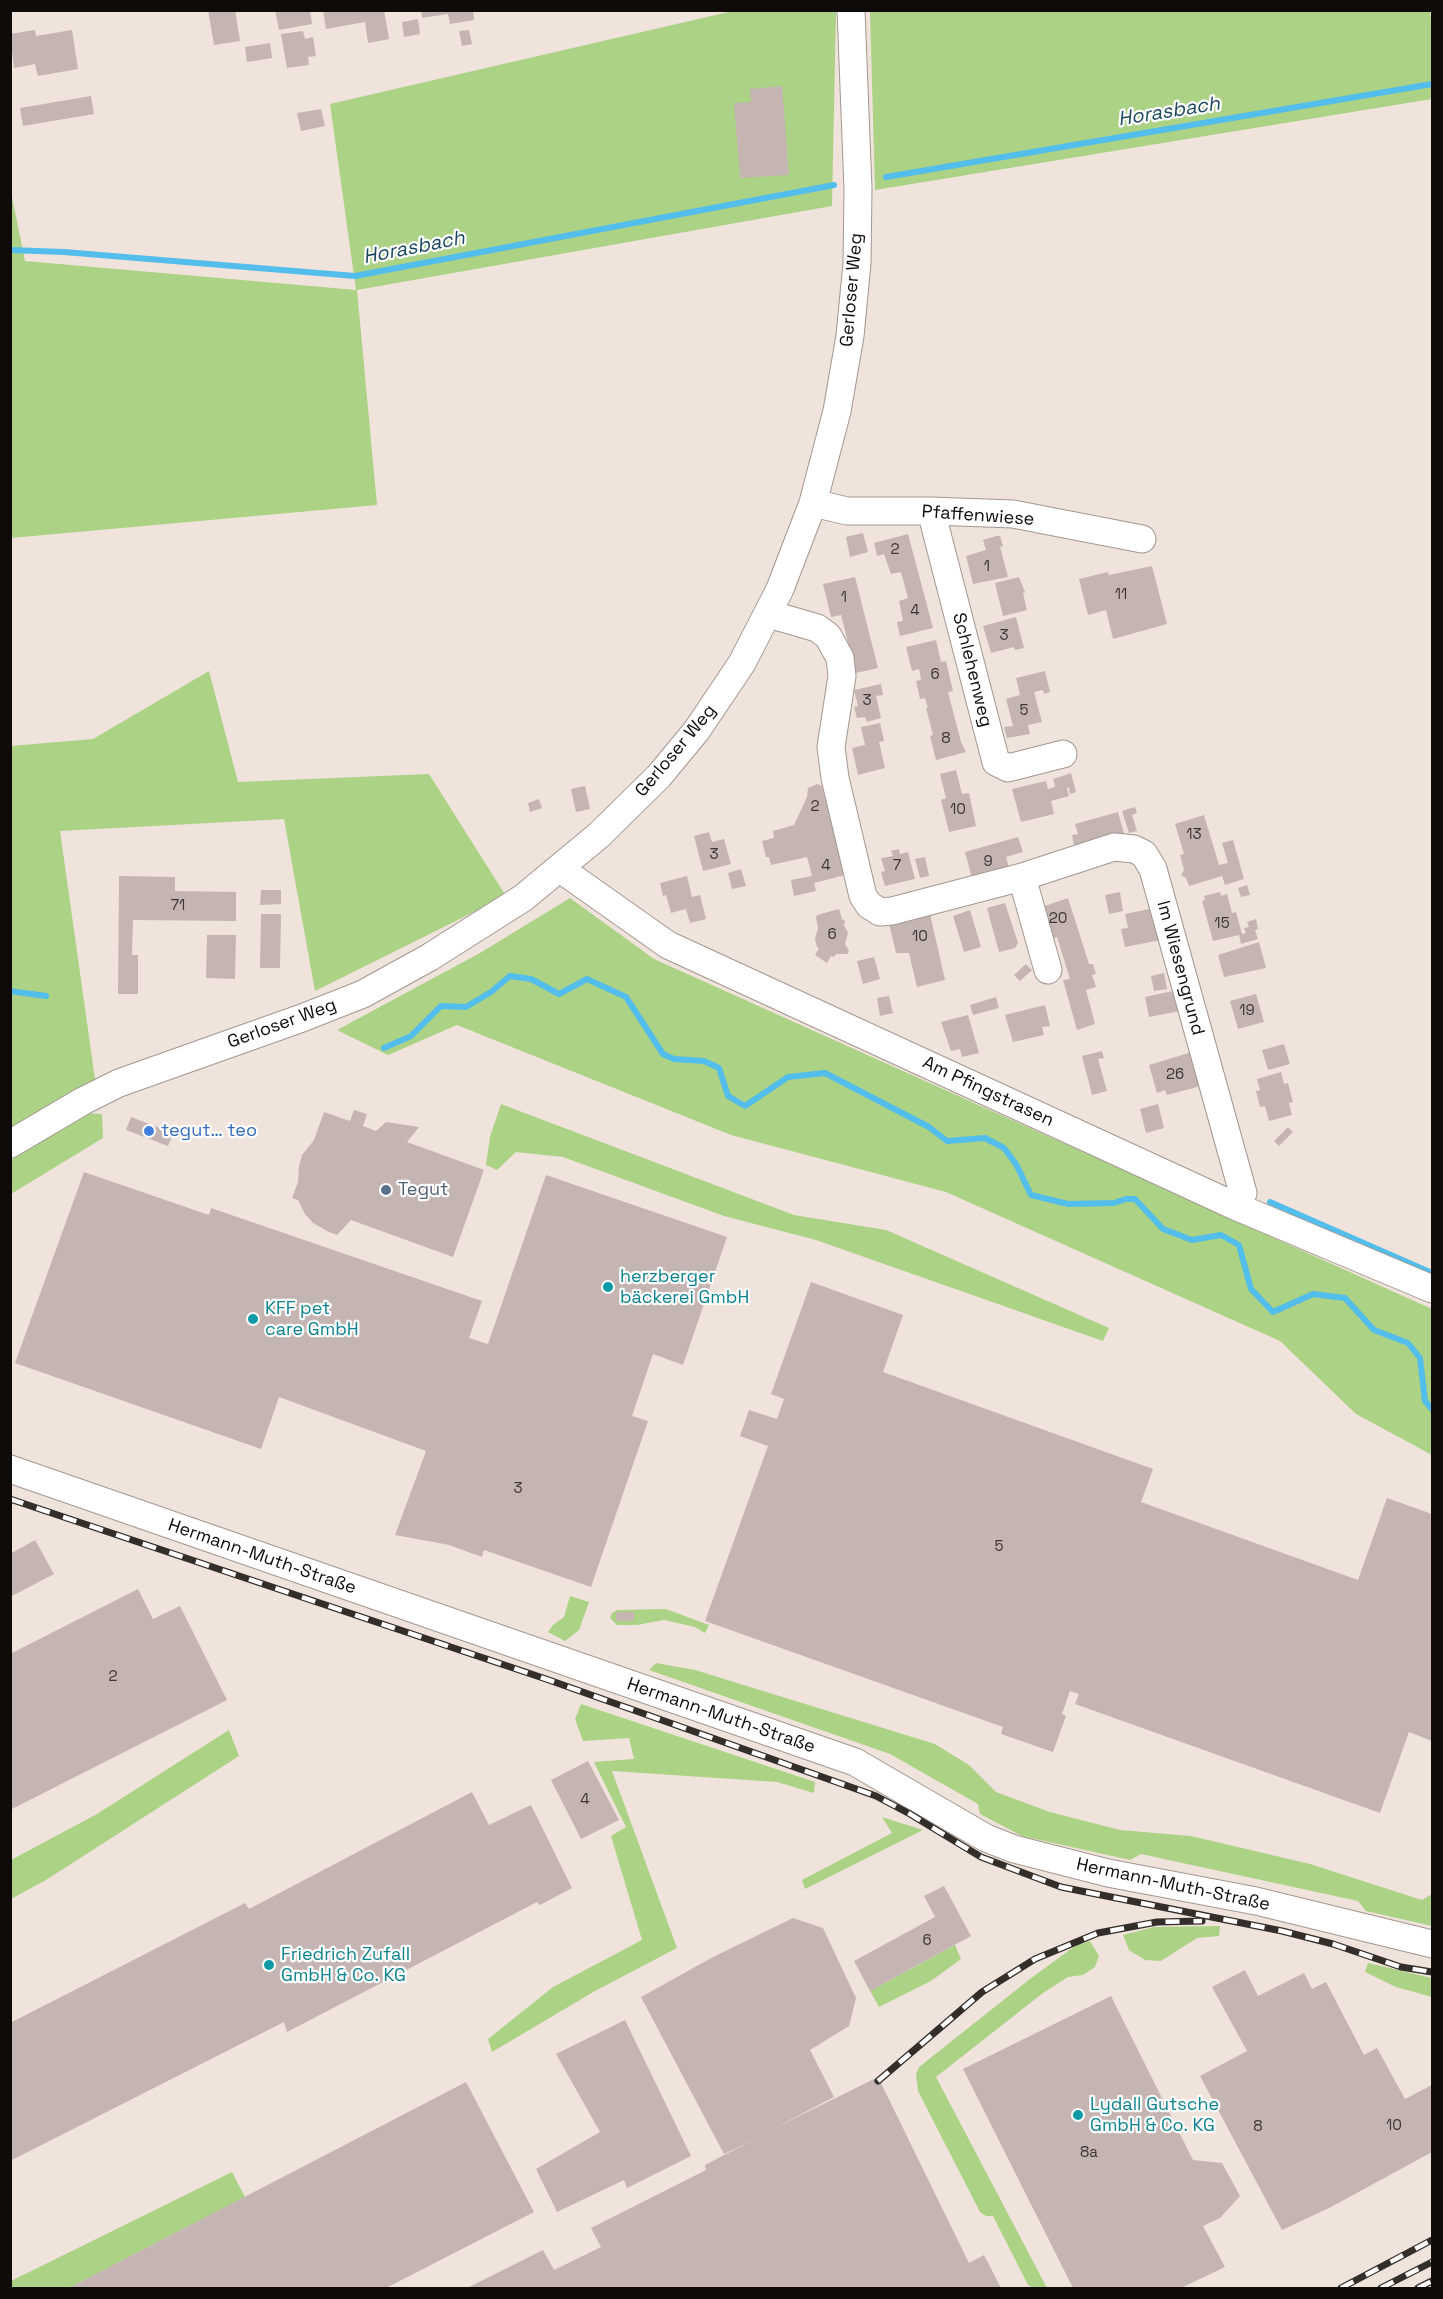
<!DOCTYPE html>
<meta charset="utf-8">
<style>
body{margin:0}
#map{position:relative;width:1443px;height:2299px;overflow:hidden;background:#f0e3db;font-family:"Space Grotesk",sans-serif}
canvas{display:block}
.frame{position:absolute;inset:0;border:12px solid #0f0b09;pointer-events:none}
</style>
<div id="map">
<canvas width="1443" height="2299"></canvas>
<div class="frame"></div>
</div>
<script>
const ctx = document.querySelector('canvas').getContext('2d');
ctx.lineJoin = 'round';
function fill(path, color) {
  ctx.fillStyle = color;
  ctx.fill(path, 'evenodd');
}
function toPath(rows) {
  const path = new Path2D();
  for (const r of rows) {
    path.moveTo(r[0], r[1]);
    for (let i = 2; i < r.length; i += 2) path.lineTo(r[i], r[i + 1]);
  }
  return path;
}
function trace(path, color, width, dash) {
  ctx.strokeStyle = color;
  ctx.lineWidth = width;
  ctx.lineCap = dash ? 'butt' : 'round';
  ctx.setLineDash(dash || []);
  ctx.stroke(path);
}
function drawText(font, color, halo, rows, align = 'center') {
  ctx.font = font + ' "Space Grotesk",sans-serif';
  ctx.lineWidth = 4.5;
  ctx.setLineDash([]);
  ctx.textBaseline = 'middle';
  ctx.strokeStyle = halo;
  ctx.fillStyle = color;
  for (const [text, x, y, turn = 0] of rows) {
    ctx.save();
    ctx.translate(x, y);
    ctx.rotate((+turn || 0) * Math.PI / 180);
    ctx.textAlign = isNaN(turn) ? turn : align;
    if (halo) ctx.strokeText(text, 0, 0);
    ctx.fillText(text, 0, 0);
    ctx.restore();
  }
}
const green = toPath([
 [733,11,836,11,832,206,357,290,377,505,11,538,10,187,25,261,356,290,330,104],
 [870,11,1430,11,1432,29,1432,99,875,190],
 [209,671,238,782,429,774,506,896,315,991,284,819,60,831,95,1079,11,1128,11,746,93,739],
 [570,898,654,959,1432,1309,1432,1455,1356,1414,1280,1341,946,1192,731,1135,457,1025,388,1055,337,1030,480,953],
 [501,1104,794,1215,886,1230,1109,1328,1103,1341,816,1240,724,1216,563,1157,516,1152,497,1170,486,1165,490,1137],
 [86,1113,102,1114,103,1138,11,1194,11,1160],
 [570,1596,589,1602,579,1630,565,1641,548,1632,553,1625,564,1617],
 [666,1609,709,1625,705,1633,695,1627,664,1620,637,1625,617,1625,610,1618,612,1613,617,1610],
 [656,1663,695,1670,935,1744,969,1765,996,1792,1050,1812,1120,1830,1191,1836,1310,1864,1422,1900,1432,1894,1432,1926,1366,1911,1358,1901,1141,1854,1130,1860,1022,1836,980,1814,978,1804,890,1754,649,1670],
 [581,1704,815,1782,814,1793,777,1782,612,1771,677,1948,595,1991,492,2052,488,2039,553,1987,642,1940,611,1836,626,1827,594,1762,634,1759,629,1738,583,1741,575,1719],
 [229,1730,239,1756,46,1880,11,1899,11,1860,97,1814],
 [882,1817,923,1830,805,1889,802,1880,892,1833],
 [1220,1926,1219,1936,1197,1938,1161,1961,1145,1960,1129,1950,1123,1935,1154,1927],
 [1090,1941,1099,1956,1095,1967,1083,1975,1068,1977,1043,1993,936,2077,1047,2288,1033,2288,1028,2285,993,2216,986,2216,980,2212,918,2091,916,2074,919,2067,1030,1979,1075,1946],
 [955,1945,961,1959,931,1981,879,2007,870,1991],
 [1368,1963,1432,1978,1432,1997,1396,1987,1365,1972],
 [232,2172,245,2197,69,2288,11,2288,11,2281]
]);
const stream = toPath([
 [886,177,1432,84],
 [10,250,64,252,355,276,834,185],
 [10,991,46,996],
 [384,1048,411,1036,441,1006,466,1007,491,992,510,976,531,979,559,994,587,979,626,997,663,1054,674,1059,704,1061,719,1068,728,1096,745,1106,788,1077,825,1073,929,1127,947,1141,985,1138,1004,1148,1016,1164,1031,1195,1068,1204,1114,1203,1126,1199,1135,1199,1163,1229,1192,1240,1221,1235,1239,1245,1251,1289,1273,1312,1313,1294,1345,1298,1374,1330,1408,1343,1420,1358,1425,1401,1432,1409],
 [1270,1202,1432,1273]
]);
const building = toPath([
 [208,10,235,10,240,41,214,45],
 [275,10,310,10,312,24,279,30],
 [323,10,384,10,389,39,368,43,365,22,326,29],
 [421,10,473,10,474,20,450,24,448,14,422,18],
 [418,19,420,34,404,37,402,22],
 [35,30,36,36,72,30,78,69,38,76,35,64,14,68,10,34],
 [469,30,472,44,462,46,459,31],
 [303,31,305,39,313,37,316,56,308,57,309,65,287,68,281,34],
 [270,43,272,58,247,62,245,47],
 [782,86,789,175,740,178,734,103,751,102,750,89],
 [91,96,94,114,23,126,20,108],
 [321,109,325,126,301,131,297,113],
 [863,533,868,552,850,557,846,537],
 [908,534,933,628,900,636,897,622,903,621,899,601,908,598,901,572,891,574,884,554,877,556,874,543],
 [996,536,1000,536,1003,546,1000,547,1008,577,973,584,966,556,986,550,983,540],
 [1152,566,1167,624,1113,639,1106,610,1088,615,1079,579,1108,572,1109,575],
 [855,577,878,668,856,673,841,615,831,617,823,584],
 [1019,577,1025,592,1023,593,1027,610,1003,616,995,583],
 [1016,617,1024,648,1015,650,1014,647,991,653,983,626],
 [936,640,941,662,946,661,953,691,948,692,961,742,966,752,936,760,930,736,933,735,926,708,928,708,925,698,920,699,916,681,921,680,919,669,912,671,906,647],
 [1045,671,1050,692,1044,694,1043,690,1034,692,1042,722,1028,725,1030,734,1007,738,1004,727,1013,726,1006,699,1020,695,1016,678],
 [881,684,883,695,876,696,881,718,867,722,865,717,857,718,854,707,858,706,854,690],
 [880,723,884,741,879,742,885,768,858,775,852,748,865,745,861,727],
 [956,770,962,794,969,793,976,826,949,832,941,800,946,798,940,774],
 [1071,773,1076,792,1070,794,1069,787,1067,788,1069,796,1051,801,1054,814,1021,822,1012,789,1046,781,1048,789,1055,787,1053,779],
 [817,784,822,786,845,875,814,883,816,891,794,896,791,880,812,876,807,857,771,865,769,857,766,857,762,841,774,838,773,831,794,825,807,797,808,788],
 [585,786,590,809,576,812,571,789],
 [539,799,542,808,530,812,528,803],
 [1135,807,1137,813,1132,815,1137,831,1129,833,1122,811],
 [1118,812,1124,834,1074,845,1072,835,1078,834,1075,824],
 [1204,815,1219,865,1228,863,1222,843,1233,840,1244,879,1225,885,1222,876,1189,886,1186,878,1181,875,1184,870,1180,855,1184,854,1175,824],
 [709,832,712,842,724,839,731,864,703,871,694,836],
 [1018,837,1023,852,1006,857,1009,868,972,878,965,852],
 [899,849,900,854,908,852,915,879,885,886,881,872,885,871,881,858,893,856,891,851],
 [925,857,929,876,920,878,915,859],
 [741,869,746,886,732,889,728,873],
 [119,876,175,877,175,891,236,892,236,921,133,920,132,955,138,955,138,994,118,994],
 [687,876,692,897,700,895,706,919,690,923,686,909,671,913,666,895,663,896,660,883],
 [1247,885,1250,895,1241,897,1238,888],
 [261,890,281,890,281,904,260,905],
 [1120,892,1123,911,1109,914,1105,895],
 [1220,892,1221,896,1227,894,1232,913,1236,912,1242,934,1246,933,1244,928,1249,927,1247,922,1256,919,1258,929,1255,930,1258,939,1241,944,1239,935,1213,941,1202,901,1205,900,1204,896],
 [1068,898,1089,964,1093,964,1096,974,1092,975,1096,987,1086,990,1095,1024,1077,1030,1063,980,1070,979,1057,937,1049,940,1039,908],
 [1005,903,1018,943,1015,948,999,952,987,908],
 [1159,907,1166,939,1125,947,1121,929,1128,928,1125,914],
 [839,909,842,919,845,921,844,925,848,933,845,944,849,951,847,954,836,954,834,957,831,956,827,963,815,955,819,948,817,947,815,939,818,928,816,918,817,915],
 [970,910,981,947,964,952,953,916],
 [261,914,281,914,280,968,260,968],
 [930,914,945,980,917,987,909,953,896,953,889,923],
 [207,935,236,935,235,979,206,978],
 [1259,942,1266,968,1224,977,1218,955],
 [874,957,880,979,863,984,857,961],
 [1026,964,1032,970,1020,981,1014,975],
 [1164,973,1167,989,1154,991,1151,976],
 [1182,989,1186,1010,1149,1017,1145,997],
 [1256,994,1264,1022,1238,1029,1230,1001],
 [889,996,893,1013,880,1016,877,998],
 [996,997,999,1008,973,1015,970,1005],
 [1045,1005,1050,1026,1042,1027,1044,1035,1013,1042,1005,1015],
 [968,1015,979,1053,962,1057,960,1049,951,1051,941,1022],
 [1284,1044,1290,1064,1268,1070,1262,1050],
 [1102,1051,1104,1058,1098,1059,1107,1091,1092,1095,1082,1056],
 [1192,1052,1201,1086,1167,1095,1165,1090,1157,1093,1149,1065],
 [1281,1072,1284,1084,1288,1083,1293,1102,1289,1103,1292,1115,1269,1121,1265,1106,1260,1107,1256,1091,1260,1090,1257,1079],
 [1158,1104,1164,1128,1146,1133,1140,1109],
 [354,1110,367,1114,363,1126,376,1131,386,1122,419,1127,407,1142,484,1170,453,1257,351,1220,337,1235,329,1232,313,1223,305,1214,298,1200,292,1198,298,1182,299,1166,302,1155,314,1140,324,1112,350,1121],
 [131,1117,173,1133,168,1146,126,1130],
 [1288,1127,1293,1132,1279,1146,1274,1141],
 [84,1172,209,1215,211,1208,482,1301,469,1338,488,1344,546,1175,727,1237,683,1365,653,1354,632,1416,648,1421,591,1587,484,1550,482,1557,449,1545,395,1535,426,1451,279,1397,261,1449,15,1363],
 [811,1282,903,1315,883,1372,1153,1469,1141,1502,1358,1580,1387,1498,1432,1514,1432,1741,1409,1732,1380,1813,1075,1704,1079,1694,1070,1691,1062,1714,1066,1716,1053,1752,1001,1734,1003,1727,705,1621,768,1446,740,1436,749,1410,777,1419,784,1399,771,1394],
 [35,1540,54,1574,10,1597,10,1554],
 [138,1589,153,1619,180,1606,227,1700,10,1810,10,1654],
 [616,1612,634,1612,634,1621,616,1621],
 [588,1761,619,1820,581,1839,551,1780],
 [472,1792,489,1825,531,1805,572,1888,540,1905,537,1902,287,2032,284,2022,10,2161,10,2023,245,1903,249,1909],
 [944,1886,971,1936,870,1991,854,1961,935,1917,924,1896],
 [793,1918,823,1928,856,1998,849,2026,810,2050,834,2097,773,2129,878,2077,969,2263,984,2255,1001,2288,467,2288,543,2250,554,2270,601,2247,591,2228,706,2170,705,2165,753,2140,724,2154,641,1997,713,1957],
 [1245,1970,1258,1996,1304,1973,1312,1989,1326,1982,1364,2055,1377,2048,1405,2099,1432,2085,1432,2152,1331,2207,1282,2230,1200,2076,1247,2051,1212,1987],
 [1111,1996,1193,2160,1222,2163,1240,2196,1220,2218,1203,2226,1225,2267,1181,2288,1073,2288,963,2069],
 [625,2020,691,2156,627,2188,624,2180,557,2212,536,2169,600,2132,556,2054],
 [466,2082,534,2212,386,2288,69,2288]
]);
const minor = toPath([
 [813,503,847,511,931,511,1013,514,1142,539],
 [931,511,996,762,1008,768,1063,754],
 [769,614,817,628,828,636,840,658,842,676,831,747,835,778,863,896,869,905,880,912,892,911,1022,877,1114,847,1134,849,1144,854,1153,869,1243,1193,1235,1206],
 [559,868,668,945,1235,1206,1432,1289],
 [1022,877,1048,970],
 [10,1144,83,1101,119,1083,302,1018,363,994,430,957,523,898,599,835,659,776,697,730,742,663,780,589,813,503,837,411,850,336,857,263,858,189,851,10],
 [10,1469,855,1762,986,1838,1014,1849,1108,1873,1256,1901,1432,1944]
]);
const rail = toPath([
 [10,1499,546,1679,876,1796,910,1814,981,1857,1061,1887,1282,1931,1333,1944,1401,1967,1432,1972],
 [878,2081,982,1992,1035,1959,1098,1933,1157,1922,1202,1921],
 [1341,2288,1432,2240],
 [1381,2288,1432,2262],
 [1418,2288,1432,2281]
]);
const markers = [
 [149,1131,6,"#3f7fe0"],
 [386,1190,6,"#5c6f8a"],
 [608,1287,6,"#0f9aa8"],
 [253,1319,6,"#0f9aa8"],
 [269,1965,6,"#0f9aa8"],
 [1078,2115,6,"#0f9aa8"]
];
const numberNames = [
 ["2",895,550],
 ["1",987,567],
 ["11",1121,595],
 ["1",844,598],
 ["4",915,611],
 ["3",1004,636],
 ["6",935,675],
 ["3",867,701],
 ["5",1024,711],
 ["8",946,739],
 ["2",815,807],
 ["10",958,810],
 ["13",1194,835],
 ["3",714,855],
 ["9",988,862],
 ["4",826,866],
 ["7",897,866],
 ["71",178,906],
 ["20",1058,919],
 ["15",1222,924],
 ["6",832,935],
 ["10",920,937],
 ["19",1247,1011],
 ["26",1175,1075],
 ["3",518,1489],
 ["5",999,1547],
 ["2",113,1677],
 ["4",585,1800],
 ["6",927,1941],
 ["10",1394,2126],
 ["8",1258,2127],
 ["8a",1089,2153]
];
const streetNames = [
 ["Gerloser Weg",852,290,-85],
 ["Pfaffenwiese",978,516,4],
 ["Schlehenweg",972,670,76],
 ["Gerloser Weg",676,751,-50],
 ["Im Wiesengrund",1180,968,75],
 ["Gerloser Weg",282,1024,-20],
 ["Am Pfingstrasen",988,1092,25],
 ["Hermann-Muth-Straße",262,1557,19],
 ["Hermann-Muth-Straße",721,1716,19],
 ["Hermann-Muth-Straße",1173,1885,12]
];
const shopNames = [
 ["tegut… teo",161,1131]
];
const serviceNames = [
 ["Tegut",398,1190]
];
const cultureNames = [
 ["herzberger",620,1277],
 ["bäckerei GmbH",620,1298],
 ["KFF pet",265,1309],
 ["care GmbH",265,1330],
 ["Friedrich Zufall",281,1955],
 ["GmbH & Co. KG",281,1976],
 ["Lydall Gutsche",1090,2105],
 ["GmbH & Co. KG",1090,2126]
];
const waterNames = [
 ["Horasbach",1169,112,-9],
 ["Horasbach",414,248,-11]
];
fill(green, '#acd285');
trace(stream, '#53bdeb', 6);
fill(building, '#c4b5b3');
trace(minor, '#a39790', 29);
trace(minor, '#fff', 27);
trace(rail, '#342e2b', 7);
trace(rail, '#fff', 4.5, [14]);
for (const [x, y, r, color] of markers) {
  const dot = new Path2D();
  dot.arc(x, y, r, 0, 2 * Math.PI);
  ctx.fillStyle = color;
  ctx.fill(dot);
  trace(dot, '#fff', 2);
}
drawText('15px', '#3c3634', null, numberNames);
drawText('18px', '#0f0b09', '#fff', streetNames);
drawText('18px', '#366cbe', '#fff', shopNames, 'left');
drawText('18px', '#4e5e75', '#fff', serviceNames, 'left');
drawText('18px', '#0d838f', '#fff', cultureNames, 'left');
drawText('italic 20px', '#1b485b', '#fff', waterNames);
</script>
